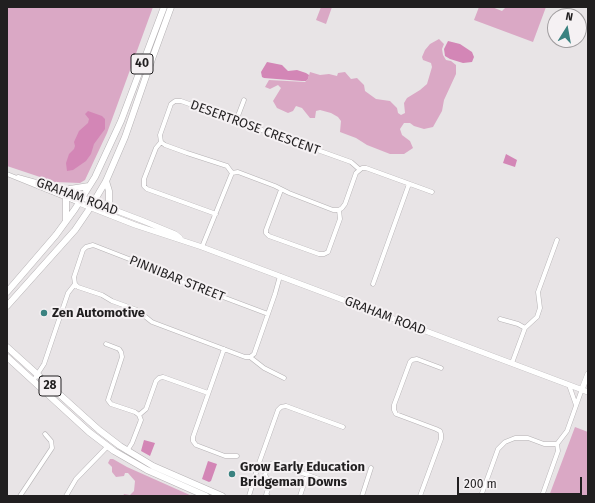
<!DOCTYPE html>
<style>
body{margin:0}
#map{position:relative;width:595px;height:503px;overflow:hidden;background:#e8e4e6;font-family:"Fira Sans",sans-serif}
canvas{display:block}
.frame{position:absolute;inset:0;border:8px solid #211f20;pointer-events:none}
.north{position:absolute;left:547px;top:8px;width:40px;height:40px;box-sizing:border-box;background:#f5f1f3;border:1px solid #a09d9f;border-radius:50%;rotate:11deg;font-size:11px;font-weight:700;line-height:16px;text-align:center;color:#211f20}
.north::after{content:'';display:block;margin:auto;width:14px;height:18px;background:#3a8280;clip-path:polygon(50% 0,100% 100%,50% 72%,0 100%)}
.scale{position:absolute;left:457px;top:477px;width:125px;height:18px;box-sizing:border-box;border:2px solid #211f20;border-top:0;padding-left:5px;font-size:12px;line-height:14px;white-space:nowrap;color:#211f20;-webkit-text-stroke:3px #f5f1f3;paint-order:stroke}
</style>
<div id="map">
<canvas width="595" height="503"></canvas>
<div class="frame"></div>
<div class="north">N</div>
<div class="scale">200 m</div>
</div>
<script>
const ctx = document.querySelector('canvas').getContext('2d');
ctx.lineJoin = 'round';
function fill(path, color) {
  ctx.fillStyle = color;
  ctx.fill(path, 'evenodd');
}
function toPath(rows) {
  const path = new Path2D();
  for (const r of rows) {
    path.moveTo(r[0], r[1]);
    for (let i = 2; i < r.length; i += 2) path.lineTo(r[i], r[i + 1]);
  }
  return path;
}
function trace(path, color, width, dash) {
  ctx.strokeStyle = color;
  ctx.lineWidth = width;
  ctx.lineCap = dash ? 'butt' : 'round';
  ctx.setLineDash(dash || []);
  ctx.stroke(path);
}
function drawText(font, color, halo, rows, align = 'center') {
  ctx.font = font + ' "Fira Sans",sans-serif';
  ctx.lineWidth = 4;
  ctx.setLineDash([]);
  ctx.textBaseline = 'middle';
  ctx.strokeStyle = halo;
  ctx.fillStyle = color;
  for (const [text, x, y, turn = 0] of rows) {
    ctx.save();
    ctx.translate(x, y);
    ctx.rotate((+turn || 0) * Math.PI / 180);
    ctx.textAlign = isNaN(turn) ? turn : align;
    if (halo) ctx.strokeText(text, 0, 0);
    ctx.fillText(text, 0, 0);
    ctx.restore();
  }
}
const green = toPath([
 [7,7,153,7,107,133,85,180,80,183,55,182,7,166],
 [321,7,332,7,326,24,316,20],
 [479,7,492,7,502,11,506,7,546,7,533,42,474,20],
 [439,39,444,44,442,49,443,55,446,60,451,61,456,65,456,74,444,100,442,111,433,127,424,129,414,126,410,123,404,123,400,129,402,135,410,141,413,148,404,154,390,154,367,145,356,138,340,132,341,121,338,117,331,113,320,110,316,111,315,118,310,118,302,108,296,106,293,111,288,113,277,108,273,101,281,88,278,85,270,89,265,87,269,80,305,82,308,79,310,72,320,75,329,74,337,76,338,73,345,72,351,79,357,78,364,85,365,91,376,99,390,101,397,108,398,113,401,115,405,113,404,103,407,98,420,90,427,84,432,67,431,63,423,60,422,57,425,50,430,44],
 [575,427,588,432,588,496,549,496],
 [110,459,113,459,127,467,192,496,123,496,124,494,130,495,134,491,135,481,128,473,125,473,124,476,116,477,112,472,112,467,108,463]
]);
const water = toPath([
 [448,41,460,44,472,52,474,57,472,62,463,63,450,59,445,56,444,49],
 [267,62,282,65,288,71,297,70,306,73,309,75,308,79,306,81,302,81,264,78,262,77,261,72],
 [88,111,102,116,105,119,105,129,94,144,91,154,86,161,73,170,67,171,66,163,69,154,74,149,75,146,74,142,79,131,88,123,89,119,85,114],
 [506,154,517,160,515,167,503,163],
 [144,440,155,443,150,456,141,451],
 [208,461,217,464,211,481,209,482,202,479]
]);
const street = toPath([
 [236,121,244,100],
 [161,142,156,148,144,179,144,186,147,189,216,214],
 [232,173,227,166,187,153,165,145,161,142,160,135,171,104,175,101,181,101,351,162,359,169],
 [7,174,79,203],
 [18,177,36,182,83,198],
 [281,190,266,230,266,233,269,236,319,254,324,254,328,252,340,219,339,210],
 [202,247,232,173,238,172,275,186,289,193,333,210,339,210,342,208,345,204,356,173,362,168,366,168,432,192],
 [373,284,409,184],
 [268,314,167,276,160,271,93,245,86,247,83,250,74,277,75,284,78,287,102,295,112,301,137,310,152,322,245,357,250,357,254,354,275,294,280,276],
 [500,319,518,324,525,328],
 [106,344,119,349,121,352,122,357,108,400,111,404,135,412,139,415,141,420,132,443,127,451],
 [224,349,193,437,193,441,196,445,225,456,237,456],
 [250,357,264,368,284,378],
 [512,363,525,328,537,317,540,308,538,292,557,240],
 [33,381,44,364,68,293,75,284],
 [569,385,576,405],
 [139,415,146,409,156,381,159,378,163,377,208,393],
 [20,496,52,448,51,441,45,434],
 [66,496,76,479,107,447],
 [249,496,259,463,278,410,281,407,286,406,343,427],
 [268,496,266,495,270,483,265,475,268,466,271,464,274,463,319,479],
 [300,496,307,475],
 [362,496,371,468],
 [420,496,441,439,441,434,440,431,436,429,396,414,394,410,394,405,410,362,412,360,417,359,441,368],
 [481,496,498,449,505,442,515,438,528,438,544,444,557,444],
 [542,496,558,451,557,444,567,431,582,389]
]);
const secondary = toPath([
 [83,198,141,220,175,234,180,238],
 [79,203,135,225,202,247,588,392],
 [582,389,588,374]
]);
const primary = toPath([
 [106,181,109,191,109,208],
 [62,191,70,189,89,186],
 [66,221,66,198],
 [7,292,56,235,75,209,95,177,121,121,164,7],
 [7,306,75,230,90,208,106,181,125,137,152,59,171,7],
 [7,347,99,430,120,446,153,466,222,496],
 [7,357,89,432,114,451,147,470,206,496]
]);
const markers = [
 [44,313,4,"#3a8280"],
 [232,474,4,"#3a8280"]
];
const shields = [
 [142,64,22],
 [50,386,22]
];
const shieldNames = [
 ["40",142,64],
 ["28",50,386]
];
const streetNames = [
 ["DESERTROSE CRESCENT",255,128,20],
 ["GRAHAM ROAD",77,197,20],
 ["PINNIBAR STREET",177,279,22],
 ["GRAHAM ROAD",385,316,21]
];
const poiNames = [
 ["Zen Automotive",52,313],
 ["Grow Early Education",240,467],
 ["Bridgeman Downs",240,482]
];
fill(green, '#daa8c5');
fill(water, '#d386b6');
trace(street, '#b5b2b4', 5);
trace(secondary, '#b5b2b4', 6);
trace(primary, '#b5b2b4', 7);
trace(street, '#fff', 4);
trace(secondary, '#fff', 5.5);
trace(primary, '#fff', 6);
for (const [x, y, r, color] of markers) {
  const dot = new Path2D();
  dot.arc(x, y, r, 0, 2 * Math.PI);
  ctx.fillStyle = color;
  ctx.fill(dot);
  trace(dot, '#f5f1f3', 1.5);
}
for (const [x, y, w] of shields) {
  const box = new Path2D();
  box.roundRect(x - w / 2, y - 10, w, 20, 3);
  ctx.fillStyle = '#f5f1f3';
  ctx.fill(box);
  trace(box, '#211f20', 1);
}
drawText('bold 12px', '#211f20', null, shieldNames);
drawText('13px', '#211f20', '#f5f1f3', streetNames);
drawText('bold 13px', '#211f20', '#f5f1f3', poiNames, 'left');
</script>
